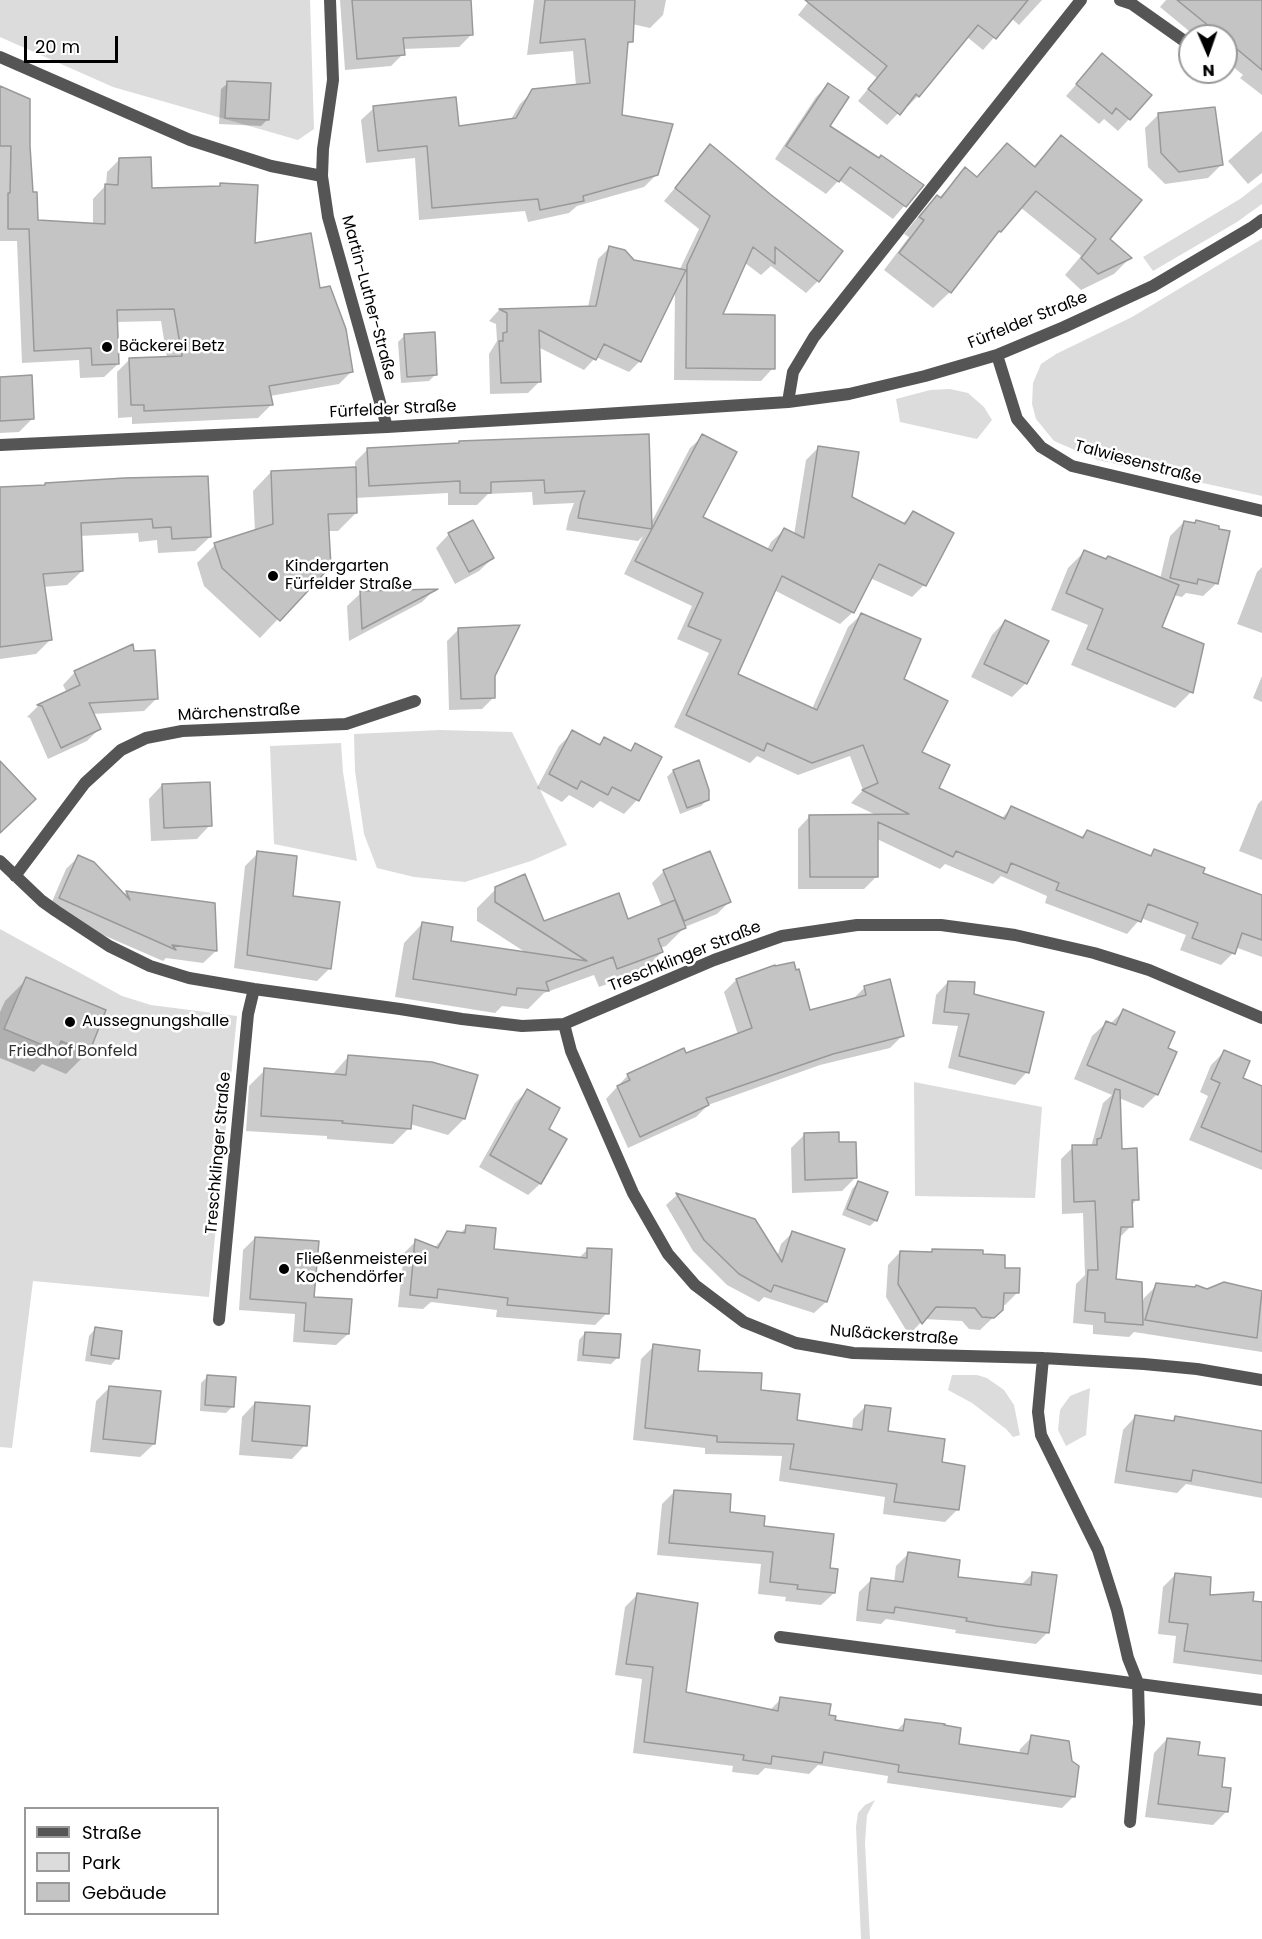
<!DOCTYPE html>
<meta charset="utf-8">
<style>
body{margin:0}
#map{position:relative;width:1262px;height:1939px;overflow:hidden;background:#fff;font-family:Poppins,sans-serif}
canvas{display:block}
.legend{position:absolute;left:24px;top:1807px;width:195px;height:108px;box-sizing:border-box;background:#fff;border:2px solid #999;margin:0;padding:8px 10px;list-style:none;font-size:18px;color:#000}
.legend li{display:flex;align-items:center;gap:12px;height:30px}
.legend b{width:30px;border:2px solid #999}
.north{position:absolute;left:1178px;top:24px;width:60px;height:60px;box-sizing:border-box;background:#fff;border:2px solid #999;border-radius:50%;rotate:178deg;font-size:16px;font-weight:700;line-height:24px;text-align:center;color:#000}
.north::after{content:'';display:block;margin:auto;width:21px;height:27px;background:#000;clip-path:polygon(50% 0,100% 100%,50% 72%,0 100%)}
.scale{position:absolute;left:24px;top:36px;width:94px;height:27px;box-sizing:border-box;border:3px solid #000;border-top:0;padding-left:8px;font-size:18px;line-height:21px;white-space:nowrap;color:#000;-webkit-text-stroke:4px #fff;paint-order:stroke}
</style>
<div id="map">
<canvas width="1262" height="1939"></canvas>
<ul class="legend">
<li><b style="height:8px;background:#555"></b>Straße</li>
<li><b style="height:16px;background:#dcdcdc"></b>Park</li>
<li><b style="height:16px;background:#c4c4c4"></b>Gebäude</li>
</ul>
<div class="north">N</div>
<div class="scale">20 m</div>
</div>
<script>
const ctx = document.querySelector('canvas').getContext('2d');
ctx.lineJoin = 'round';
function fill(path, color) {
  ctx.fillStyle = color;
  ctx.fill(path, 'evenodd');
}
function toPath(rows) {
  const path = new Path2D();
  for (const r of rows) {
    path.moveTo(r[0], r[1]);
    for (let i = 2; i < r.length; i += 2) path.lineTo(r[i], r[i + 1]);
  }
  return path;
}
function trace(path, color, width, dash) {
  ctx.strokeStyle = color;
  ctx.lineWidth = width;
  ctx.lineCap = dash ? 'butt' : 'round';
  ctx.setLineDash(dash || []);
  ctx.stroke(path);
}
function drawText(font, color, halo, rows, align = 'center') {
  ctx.font = font + ' Poppins,sans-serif';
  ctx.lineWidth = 5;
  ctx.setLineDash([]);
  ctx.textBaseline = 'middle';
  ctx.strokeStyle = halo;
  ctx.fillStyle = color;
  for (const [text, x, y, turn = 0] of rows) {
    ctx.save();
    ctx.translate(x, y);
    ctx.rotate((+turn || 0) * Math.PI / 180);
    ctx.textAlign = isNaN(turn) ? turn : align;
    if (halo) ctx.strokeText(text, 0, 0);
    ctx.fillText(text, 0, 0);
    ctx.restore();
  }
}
const green = toPath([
 [0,0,310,0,314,129,298,140,113,87,0,37],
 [1262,182,1262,204,1237,222,1153,271,1143,257,1240,199],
 [1262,239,1262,496,1098,460,1054,441,1036,419,1032,404,1033,383,1041,364,1056,354,1132,317],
 [950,389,968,393,984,407,992,420,977,439,900,422,896,399,930,390],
 [440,730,512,732,567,845,531,861,465,882,414,877,377,868,364,834,355,771,354,734],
 [341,743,343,772,357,861,274,844,270,746],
 [0,929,122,996,151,1005,237,1016,209,1297,33,1281,12,1448,0,1447],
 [914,1082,1042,1107,1035,1198,915,1196],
 [952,1375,977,1375,987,1378,1004,1390,1014,1405,1020,1435,1013,1437,1006,1429,972,1403,948,1390],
 [1090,1388,1086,1435,1066,1446,1058,1430,1060,1410,1070,1396],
 [875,1800,867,1815,865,1843,870,1939,861,1939,856,1827,858,1813,865,1805]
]);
const shadow = toPath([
 [340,0,470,0,471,35,459,47,403,49,403,54,391,66,345,70],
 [534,0,666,0,663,15,650,28,632,24,631,41,626,47,620,116,657,174,644,187,577,206,569,213,528,222,525,211,419,220,415,158,366,163,361,120,374,108,457,127,510,121,520,104,533,91,576,86,573,51,527,55],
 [810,0,1042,0,1019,25,1011,18,983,50,966,36,918,96,907,107,905,106,887,125,858,101,877,78,798,15],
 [1166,0,1262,0,1262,95,1240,78,1243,75,1226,61,1226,36,1195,36,1160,7],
 [1102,55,1129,119,1118,131,1104,119,1099,124,1066,96],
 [228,83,268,119,261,126,219,124,221,89],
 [828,85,828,126,922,185,893,219,839,180,826,194,775,159,816,97],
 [0,88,28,146,36,222,93,225,93,199,106,185,107,172,120,159,151,190,218,188,221,184,253,245,319,289,352,371,339,384,270,396,271,405,258,418,132,424,132,417,118,418,117,372,130,359,167,358,161,321,116,322,118,364,104,377,80,378,79,360,22,363,17,241,0,241],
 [1159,114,1221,165,1208,178,1165,184,1148,167,1145,128],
 [1262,131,1262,173,1248,184,1228,161],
 [1061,137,1108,239,1130,258,1114,274,1081,290,1065,275,1081,256,1020,207,987,245,950,292,933,308,884,270,909,237,904,234,921,213,937,197,939,198,965,169,976,178,1007,145,1033,167],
 [710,146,818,281,806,293,771,266,761,275,745,263,721,316,773,368,761,381,674,380,675,290,640,361,629,372,596,357,584,370,538,347,540,381,528,393,490,394,489,354,497,341,496,324,489,321,499,310,588,307,598,259,609,248,633,261,679,271,699,229,664,201],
 [404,336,436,374,429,381,401,383,398,342],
 [0,378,33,418,19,432,0,433],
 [648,436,651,523,690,448,703,436,701,517,767,550,771,542,784,530,794,535,806,460,819,447,850,497,902,524,913,513,924,585,912,597,870,578,853,612,840,624,774,590,736,675,812,709,848,627,861,615,902,680,920,753,937,789,1001,819,1011,808,1080,838,1087,831,1149,856,1154,851,1201,874,1262,896,1262,957,1235,947,1233,953,1221,965,1180,950,1186,935,1141,918,1127,934,1045,903,1047,896,1001,876,993,884,945,864,940,869,877,839,877,876,864,889,798,889,798,829,810,816,876,815,851,803,863,790,850,756,798,775,757,756,750,763,674,727,709,653,677,639,692,606,624,574,643,536,638,541,566,530,569,516,574,503,533,505,532,492,488,494,477,505,448,505,448,493,355,498,356,513,338,531,327,531,329,565,260,638,204,586,197,563,215,545,255,532,253,491,271,472,355,468,355,462,367,450],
 [46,484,210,537,195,551,158,553,157,540,139,542,138,533,80,536,82,571,67,585,43,587,50,640,36,654,0,659,0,488,44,487],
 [1184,522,1217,583,1203,596,1186,593,1182,597,1173,595,1160,628,1191,692,1175,708,1071,665,1088,625,1051,610,1068,568,1084,552,1160,579,1170,536],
 [449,534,493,558,479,571,455,584,436,548],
 [1262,567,1262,633,1237,624,1257,572],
 [434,590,422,602,349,641,347,606,361,593],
 [1005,621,1026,683,1012,697,971,677,992,635],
 [459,629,493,676,494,697,482,709,449,710,447,641],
 [75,672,156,699,144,711,92,714,99,729,87,741,48,759,30,718,27,717,38,706,67,693,63,685],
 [1262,676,1262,702,1253,698],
 [573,732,598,745,604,738,629,752,635,745,637,800,624,814,600,801,593,808,569,795,562,802,537,788,559,746],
 [673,771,708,799,701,806,680,814,667,777],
 [162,785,210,825,197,839,151,841,149,799],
 [1262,800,1262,860,1239,851,1258,804],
 [258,853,291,898,329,969,317,981,234,968,245,866],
 [78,857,123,895,126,893,214,905,216,951,203,963,166,958,163,961,48,911,66,869],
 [664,871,729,902,717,914,685,927,666,946,660,948,662,952,643,971,599,987,594,975,544,993,528,1009,502,1006,495,1013,395,997,404,943,422,924,449,942,528,954,477,921,477,908,496,889,543,923,627,921,662,907,652,883],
 [774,967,809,1012,853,999,865,987,902,1036,890,1048,820,1065,708,1105,696,1117,628,1148,606,1099,628,1075,738,1035,724,992,736,980],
 [27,979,88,1052,66,1074,42,1064,34,1072,0,1058,0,1012,5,1001],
 [948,982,973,996,1027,1072,1015,1085,948,1068,958,1026,932,1024,936,995],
 [1123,1011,1166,1049,1157,1094,1143,1108,1119,1098,1121,1150,1137,1199,1131,1206,1131,1226,1118,1239,1115,1281,1141,1306,1144,1298,1157,1285,1207,1290,1262,1292,1262,1352,1134,1332,1129,1337,1093,1334,1093,1325,1073,1323,1076,1284,1085,1275,1083,1213,1062,1214,1061,1159,1073,1147,1091,1147,1103,1103,1112,1095,1074,1079,1092,1036,1106,1023,1110,1024],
 [1224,1052,1241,1079,1262,1088,1262,1170,1189,1140,1208,1096,1200,1092,1211,1065],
 [348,1057,476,1076,464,1119,448,1135,410,1124,409,1128,393,1144,327,1139,327,1136,246,1131,249,1086,265,1070,332,1075],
 [527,1091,547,1129,565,1140,540,1184,528,1195,479,1167,515,1103],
 [804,1135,837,1144,855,1178,842,1191,792,1193,791,1148],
 [858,1183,876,1220,870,1226,842,1215,852,1189],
 [677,1195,754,1220,777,1257,781,1244,792,1233,843,1250,826,1302,814,1313,764,1297,759,1302,727,1285,693,1251,666,1205],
 [467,1227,493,1250,578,1259,588,1249,607,1313,595,1325,496,1317,497,1310,431,1302,423,1309,398,1307,404,1253,416,1241,434,1248,448,1233,459,1234],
 [255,1238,348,1334,336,1345,293,1342,295,1314,239,1310,243,1250],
 [933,1250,982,1256,1018,1292,1005,1305,1002,1305,1002,1309,980,1330,969,1329,962,1321,924,1319,909,1335,886,1297,888,1265,900,1252,929,1254],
 [95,1329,117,1358,111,1365,85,1361,89,1336],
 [585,1333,617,1358,611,1364,577,1361,579,1340],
 [654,1346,696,1373,760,1391,796,1421,852,1430,853,1419,866,1406,886,1433,940,1464,957,1510,945,1522,883,1514,885,1497,779,1481,782,1456,705,1454,705,1448,633,1440,641,1359],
 [208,1376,232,1407,226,1413,200,1411,201,1383],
 [110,1387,154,1444,140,1457,90,1452,96,1401],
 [255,1403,305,1445,292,1459,239,1455,242,1417],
 [1135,1417,1171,1422,1175,1418,1262,1432,1262,1498,1186,1484,1177,1493,1114,1483,1123,1430],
 [675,1491,762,1527,829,1569,834,1593,821,1605,785,1601,786,1597,758,1594,761,1564,657,1555,662,1504],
 [908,1554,956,1578,1021,1585,1033,1573,1048,1632,1036,1644,955,1633,956,1630,886,1619,881,1624,856,1621,859,1592,871,1580,894,1583,896,1566],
 [1175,1575,1208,1596,1262,1604,1262,1675,1173,1663,1176,1636,1158,1634,1163,1587],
 [637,1595,684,1693,769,1711,781,1699,828,1716,834,1721,896,1731,906,1721,957,1745,1019,1754,1020,1749,1032,1737,1074,1796,1062,1808,887,1783,888,1776,818,1765,809,1774,765,1768,758,1775,732,1772,733,1766,633,1753,642,1679,615,1675,625,1607],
 [1167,1739,1196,1756,1220,1788,1226,1812,1213,1825,1145,1817,1154,1753]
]);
const building = toPath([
 [352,0,471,0,473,35,403,38,405,55,357,59,352,0],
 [545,0,635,0,633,42,628,42,622,115,673,124,658,175,583,196,584,201,540,210,538,199,432,208,427,146,378,151,373,106,456,97,459,126,516,118,532,89,590,83,585,39,540,43,545,0],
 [805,0,1028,0,996,39,978,25,919,97,916,94,900,115,868,89,887,66,805,0],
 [1177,0,1262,0,1262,70,1226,40,1226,36,1221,36,1177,0],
 [1102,53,1152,95,1130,120,1116,108,1112,114,1076,84,1102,53],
 [227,81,271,83,269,120,225,118,227,81],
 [828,83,849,97,830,126,879,158,881,155,924,185,906,207,850,167,839,182,786,146,828,83],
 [0,86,30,99,30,146,33,192,37,192,38,220,105,224,105,184,118,185,119,158,151,157,152,188,220,186,220,183,258,185,255,243,311,233,320,288,330,286,346,329,353,372,269,386,273,405,144,411,144,405,131,405,129,358,182,356,174,309,117,310,119,364,92,365,91,348,34,351,29,229,8,229,8,193,10,193,11,146,0,146,0,86],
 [1215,107,1223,165,1179,172,1161,153,1158,113,1215,107],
 [1061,135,1142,200,1110,239,1132,258,1098,274,1081,258,1096,239,1036,191,1001,232,999,231,951,293,899,253,924,220,919,217,937,195,941,198,965,167,977,177,1007,143,1035,167,1061,135],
 [710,144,770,194,843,251,819,282,775,247,775,264,753,247,723,314,775,315,775,369,686,368,687,265,710,216,675,188,710,144],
 [609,246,625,250,634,260,686,270,641,362,604,344,596,360,539,330,541,382,501,383,499,341,503,341,503,333,507,332,507,313,499,309,596,306,609,246],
 [435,332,437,375,407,377,404,334,435,332],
 [32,375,34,419,0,421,0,377,32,375],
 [649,434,652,529,578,518,581,502,585,491,545,493,544,480,491,482,491,493,460,493,460,481,369,486,367,448,459,443,459,441,649,434],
 [702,434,737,452,703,517,772,551,784,528,804,538,818,446,859,452,852,497,905,524,913,511,954,533,926,586,879,564,854,613,782,576,738,674,817,710,861,613,921,639,904,679,948,701,922,752,950,765,939,788,1005,819,1011,806,1083,838,1087,830,1151,856,1154,849,1205,868,1203,873,1262,895,1262,940,1242,933,1235,954,1192,938,1198,923,1148,904,1141,922,1056,890,1059,883,1011,863,1007,873,956,851,953,857,878,822,878,877,810,877,809,815,909,814,862,790,878,783,863,745,812,763,767,743,764,751,686,715,721,640,688,626,703,593,635,561,702,434],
 [356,467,357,513,328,514,331,566,280,621,222,568,214,543,273,524,271,471,356,467],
 [208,476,211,537,172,539,171,527,153,528,152,519,81,523,83,571,43,574,52,640,0,647,0,487,45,485,45,483,124,478,208,476],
 [473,520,494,558,469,572,448,533,473,520],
 [1196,520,1219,526,1219,529,1230,531,1218,584,1198,579,1197,584,1170,578,1184,521,1195,523,1196,520],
 [1084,550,1106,559,1108,556,1179,585,1162,627,1204,644,1193,693,1087,649,1103,609,1066,593,1084,550],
 [438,589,362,629,360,591,438,589],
 [1005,620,1049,641,1027,684,984,664,1005,620],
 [520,625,495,676,495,698,461,699,458,628,520,625],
 [133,644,134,651,155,650,158,699,89,703,101,729,61,748,42,706,37,705,80,685,74,671,133,644],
 [572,730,600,745,604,737,631,751,635,743,662,757,639,801,612,787,608,795,581,781,577,789,549,774,572,730],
 [699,760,709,790,709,800,687,808,673,770,699,760],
 [0,761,36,799,0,833,0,761],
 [210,782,212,826,164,828,162,784,210,782],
 [257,851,297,856,293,896,340,902,331,969,247,955,257,851],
 [710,851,731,902,684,921,663,870,710,851],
 [78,855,94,862,130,900,126,891,215,903,217,951,172,945,176,950,59,898,78,855],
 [525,874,544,921,619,893,628,919,675,900,686,928,658,939,663,952,617,969,613,957,546,982,549,991,517,988,516,995,413,979,422,922,453,927,451,941,587,961,495,902,495,887,525,874],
 [794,962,796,970,799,969,810,1010,866,995,864,986,890,979,904,1036,833,1054,706,1098,709,1105,640,1137,617,1086,630,1080,627,1074,684,1048,686,1053,752,1028,736,979,775,965,775,966,794,962],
 [26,977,106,1010,89,1053,61,1041,57,1051,4,1029,26,977],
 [948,981,975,982,974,994,1044,1012,1029,1073,959,1056,969,1014,944,1012,948,981],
 [1123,1009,1175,1032,1168,1048,1177,1052,1158,1095,1087,1065,1106,1021,1116,1025,1123,1009],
 [1224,1050,1250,1061,1243,1078,1262,1086,1262,1152,1201,1127,1220,1083,1211,1079,1224,1050],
 [348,1055,432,1062,478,1075,465,1119,413,1105,411,1129,342,1123,343,1121,261,1116,264,1068,346,1075,348,1055],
 [527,1089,560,1108,549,1129,567,1139,541,1184,490,1155,527,1089],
 [1115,1089,1120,1090,1122,1149,1137,1148,1139,1200,1132,1200,1133,1227,1121,1227,1116,1279,1142,1282,1143,1325,1105,1322,1105,1313,1085,1311,1088,1270,1098,1270,1095,1201,1074,1202,1072,1145,1097,1145,1097,1139,1101,1138,1115,1089],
 [839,1132,839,1142,856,1142,857,1178,805,1180,804,1133,839,1132],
 [858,1181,888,1192,877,1221,847,1209,858,1181],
 [676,1193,755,1219,782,1262,792,1231,845,1249,827,1302,774,1285,771,1292,739,1274,704,1240,676,1193],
 [466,1225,496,1228,494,1249,587,1258,587,1248,612,1249,609,1314,507,1305,508,1298,438,1289,437,1298,410,1295,415,1239,438,1248,447,1231,465,1233,466,1225],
 [255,1237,319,1241,314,1297,352,1299,349,1334,304,1331,306,1303,250,1299,255,1237],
 [932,1249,983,1250,983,1254,1005,1255,1005,1268,1020,1268,1019,1293,1004,1293,1003,1310,994,1318,982,1317,975,1308,936,1307,922,1324,898,1284,900,1251,932,1252,932,1249],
 [1224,1282,1262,1291,1257,1338,1145,1320,1156,1283,1195,1287,1196,1285,1207,1289,1224,1282],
 [95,1327,122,1331,119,1359,91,1355,95,1327],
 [585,1332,621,1334,619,1358,583,1355,585,1332],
 [653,1344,700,1350,698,1371,762,1373,761,1390,800,1394,797,1420,862,1430,865,1405,891,1408,888,1431,945,1439,942,1462,965,1466,959,1510,894,1502,897,1484,790,1469,794,1444,717,1442,717,1436,645,1428,653,1344],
 [207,1375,236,1377,234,1407,205,1405,207,1375],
 [109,1386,161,1391,155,1444,103,1439,109,1386],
 [255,1402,310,1406,307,1446,252,1441,255,1402],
 [1135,1415,1174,1421,1175,1416,1262,1431,1262,1483,1193,1470,1191,1481,1126,1471,1135,1415],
 [674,1490,731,1494,730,1512,765,1516,764,1526,834,1534,830,1568,838,1569,835,1593,797,1589,798,1585,770,1582,773,1552,669,1543,674,1490],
 [908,1552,960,1560,958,1577,1031,1585,1032,1572,1057,1575,1049,1633,996,1626,966,1621,967,1618,895,1607,894,1613,867,1610,871,1578,903,1582,908,1552],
 [1175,1573,1211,1577,1210,1595,1254,1592,1253,1601,1262,1602,1262,1661,1184,1651,1188,1624,1169,1622,1175,1573],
 [637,1593,698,1603,686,1692,778,1711,780,1697,831,1704,829,1715,836,1716,835,1720,903,1731,905,1719,945,1724,944,1725,961,1728,959,1744,1028,1754,1031,1735,1069,1741,1072,1761,1079,1766,1075,1797,898,1772,899,1765,824,1752,822,1763,772,1756,771,1764,743,1760,744,1755,644,1742,653,1667,626,1664,637,1593],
 [1167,1738,1200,1742,1198,1755,1225,1758,1222,1787,1231,1788,1228,1812,1158,1804,1167,1738]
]);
const street = toPath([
 [330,0,333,80,323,149,322,176,328,217,387,427],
 [1120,0,1132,4,1190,45],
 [0,57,190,140,271,166,322,176],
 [997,355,1017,419,1041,447,1072,466,1262,511],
 [788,402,793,372,814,337,1081,0],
 [0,445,387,427,588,415,788,402,849,394,925,376,997,355,1064,327,1153,286,1251,228,1262,220],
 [0,861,42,901,56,911,109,946,150,966,189,978,254,989,400,1009,462,1019,522,1026,564,1024,714,960,782,936,857,925,941,925,1015,935,1094,953,1149,970,1262,1018],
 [15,876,85,783,121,750,146,738,182,731,346,724,415,701],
 [564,1024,571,1051,633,1193,668,1254,695,1285,744,1322,796,1343,853,1353,1043,1358,1144,1364,1197,1369,1262,1380],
 [219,1320,248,1014,254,989],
 [1043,1358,1038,1412,1041,1435,1098,1550,1117,1610,1128,1658,1138,1683,1139,1723,1130,1822],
 [780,1637,1262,1700]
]);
const markers = [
 [107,347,6,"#000"],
 [273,576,6,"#000"],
 [70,1022,6,"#000"],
 [284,1269,6,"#000"]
];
const streetNames = [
 ["Martin-Luther-Straße",368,298,75],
 ["Fürfelder Straße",1028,321,-22],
 ["Fürfelder Straße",393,410,-3],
 ["Talwiesenstraße",1138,463,15],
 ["Märchenstraße",239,713,-3],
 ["Treschklinger Straße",685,957,-22],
 ["Treschklinger Straße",219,1153,-85],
 ["Nußäckerstraße",894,1336,4]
];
const poiNames = [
 ["Bäckerei Betz",119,347],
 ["Kindergarten",285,567],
 ["Fürfelder Straße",285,585],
 ["Aussegnungshalle",82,1022],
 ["Fließenmeisterei",296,1260],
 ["Kochendörfer",296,1278]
];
const parkNames = [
 ["Friedhof Bonfeld",73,1052]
];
fill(green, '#dcdcdc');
fill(shadow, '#0003');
fill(building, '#c4c4c4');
trace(building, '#999', 1.5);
trace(street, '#555', 12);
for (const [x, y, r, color] of markers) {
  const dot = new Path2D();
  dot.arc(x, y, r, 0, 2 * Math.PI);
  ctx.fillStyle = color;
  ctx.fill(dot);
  trace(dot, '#fff', 2);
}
drawText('16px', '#000', '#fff', streetNames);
drawText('16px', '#000', '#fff', poiNames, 'left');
drawText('16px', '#333', '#fff', parkNames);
</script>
